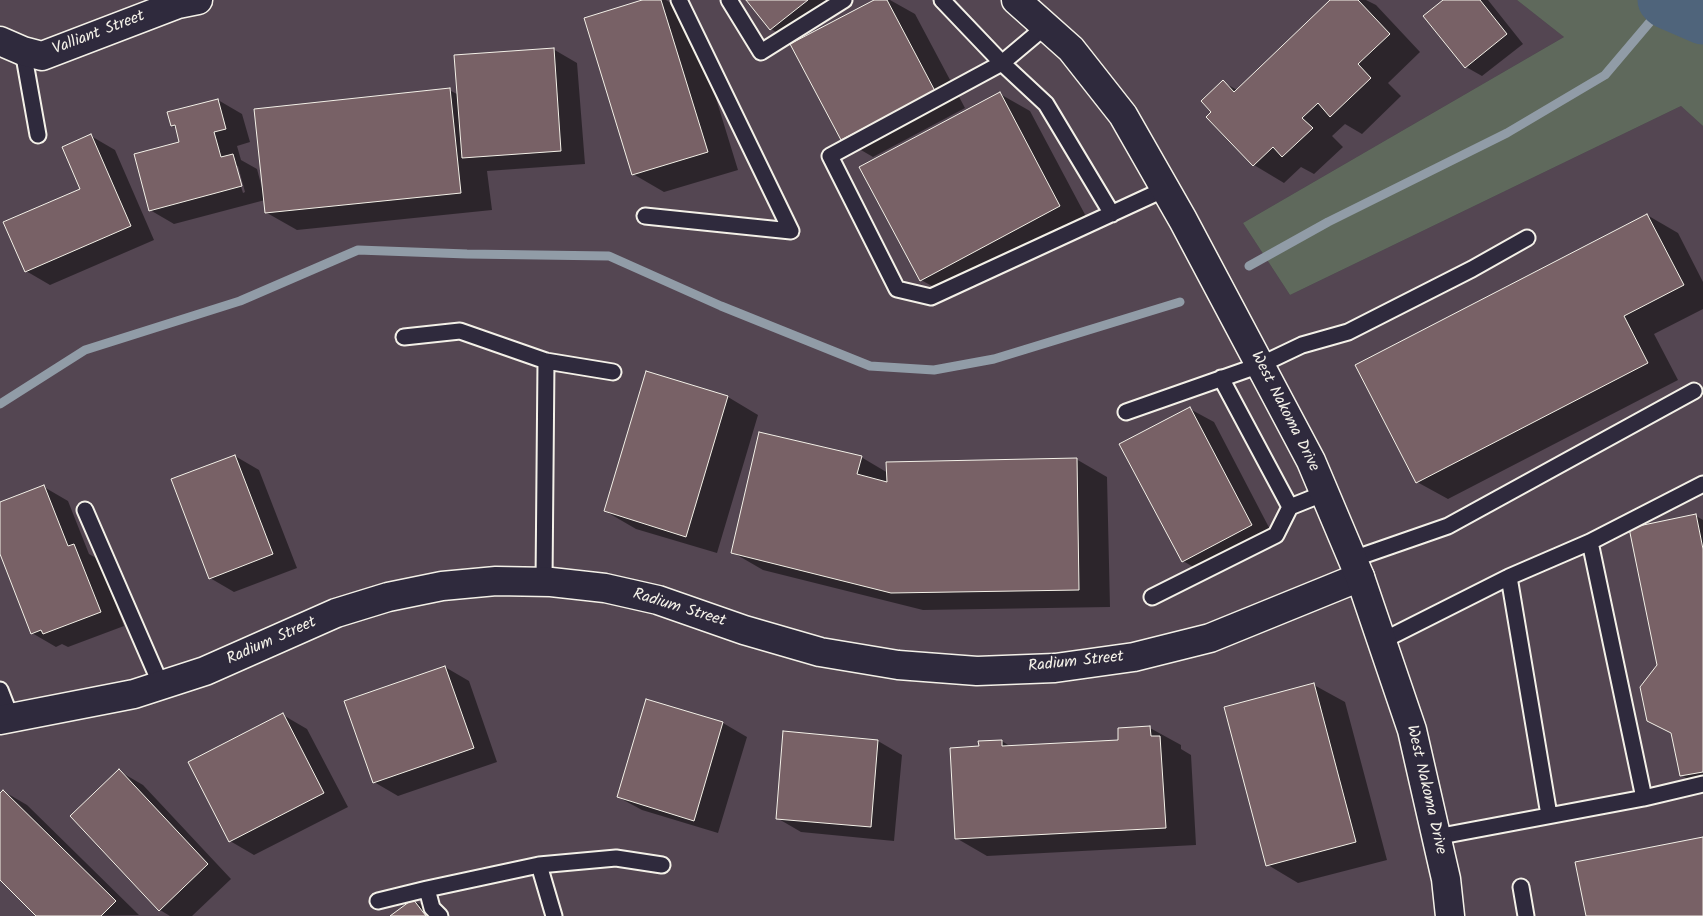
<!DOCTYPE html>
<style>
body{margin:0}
canvas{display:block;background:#453a49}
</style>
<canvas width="1703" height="916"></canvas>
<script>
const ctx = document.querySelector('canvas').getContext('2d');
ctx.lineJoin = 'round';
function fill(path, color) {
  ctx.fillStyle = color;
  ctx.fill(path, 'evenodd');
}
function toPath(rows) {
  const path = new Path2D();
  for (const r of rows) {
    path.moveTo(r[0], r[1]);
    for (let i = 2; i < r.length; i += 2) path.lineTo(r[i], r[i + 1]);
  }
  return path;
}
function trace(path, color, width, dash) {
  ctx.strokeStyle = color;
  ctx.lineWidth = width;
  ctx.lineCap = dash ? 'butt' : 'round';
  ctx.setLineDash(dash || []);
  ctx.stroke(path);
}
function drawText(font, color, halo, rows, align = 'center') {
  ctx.font = font + ' Kalam,sans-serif';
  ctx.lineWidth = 4;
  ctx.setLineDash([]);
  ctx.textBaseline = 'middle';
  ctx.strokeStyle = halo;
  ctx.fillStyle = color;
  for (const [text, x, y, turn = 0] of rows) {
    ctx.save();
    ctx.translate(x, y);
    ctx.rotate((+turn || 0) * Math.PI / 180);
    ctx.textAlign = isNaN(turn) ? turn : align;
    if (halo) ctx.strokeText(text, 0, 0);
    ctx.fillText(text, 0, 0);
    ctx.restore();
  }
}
const built = toPath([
 [0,0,1517,0,1564,37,1243,223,1290,295,1681,106,1703,126,1703,916,0,916]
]);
const green = toPath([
 [1517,0,1703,0,1703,126,1681,106,1290,295,1243,223,1564,37]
]);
const shadow = toPath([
 [646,0,666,0,690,14,738,170,664,192,633,174],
 [748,0,849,0,801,38,877,0,890,0,915,14,965,108,873,157,842,139,795,43,771,29],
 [1332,0,1366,0,1376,5,1420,52,1388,83,1401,96,1362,134,1345,124,1332,136,1343,147,1314,174,1301,167,1284,183,1254,165,1213,112,1223,82,1237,90],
 [1445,0,1488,0,1523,44,1482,76,1466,67],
 [553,49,577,63,585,164,487,171,492,210,297,230,267,213,265,200,174,224,150,210,181,143,177,128,172,126,169,113,218,100,242,114,250,142,237,146,241,160,257,169,262,188,449,90,459,95],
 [235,166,238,166,245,192,243,193],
 [1000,94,1030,111,1090,224,952,297,921,280],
 [91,136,115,150,154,240,50,285,26,271,82,190],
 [1647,215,1678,233,1703,282,1703,309,1654,334,1678,380,1448,499,1417,482],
 [728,397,758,415,717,553,636,529,605,511],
 [1190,409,1214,422,1275,539,1207,575,1183,561],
 [235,456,259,470,297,568,234,592,210,578],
 [861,457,888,473,1076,459,1107,477,1110,607,923,610,763,570,732,552],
 [44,487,68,501,89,554,98,559,124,626,68,647,62,644,56,647,32,633,0,551,0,504],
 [1696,516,1703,520,1703,788,1681,775,1672,734,1648,720,1658,665],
 [445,667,469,681,497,762,398,796,374,782],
 [1314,685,1345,702,1387,860,1298,883,1268,865],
 [283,715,307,729,348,807,254,855,230,841],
 [723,723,747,737,718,833,642,810,618,797],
 [1150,728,1181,745,1181,749,1191,755,1196,845,987,856,956,838,980,747,1002,741,1011,747,1120,741],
 [878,741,902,755,894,841,801,832,777,818],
 [119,771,143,785,231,879,192,916,170,916,160,910],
 [3,791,27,805,139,915,38,916,0,878,0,795],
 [413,900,440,916,392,916]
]);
const stream = toPath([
 [1249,266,1328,222,1507,133,1605,75,1666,3],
 [0,404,85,350,240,301,358,250,467,254,609,256,721,306,870,366,934,370,994,359,1180,302]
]);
const river = toPath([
 [1663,0,1666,3,1703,19]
]);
const building = toPath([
 [642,0,661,0,708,152,632,175,584,18,642,0],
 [746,0,808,0,770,30,746,0],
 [874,0,887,0,935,91,841,140,790,44,874,0],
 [1330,0,1358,0,1390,34,1358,64,1371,78,1330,117,1318,103,1302,118,1313,128,1282,157,1273,147,1253,166,1206,117,1211,112,1201,101,1223,80,1234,92,1330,0],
 [1443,0,1480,0,1507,34,1465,68,1423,16,1443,0],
 [554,48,561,151,462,158,454,55,554,48],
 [450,88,461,193,265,213,254,109,450,88],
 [1000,92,1060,206,920,281,859,167,1000,92],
 [218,99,226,129,214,132,221,157,233,154,242,186,149,211,134,154,179,142,175,125,171,126,167,112,218,99],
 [91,134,131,226,25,272,3,222,80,189,62,147,91,134],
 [1647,214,1684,285,1624,316,1648,363,1416,483,1355,365,1647,214],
 [646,371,728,396,686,537,604,511,646,371],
 [1190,407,1252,525,1182,562,1119,444,1190,407],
 [759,432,862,456,857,474,887,482,886,462,1077,458,1079,590,891,593,731,553,759,432],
 [235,455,273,554,209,579,171,479,235,455],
 [44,485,68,546,74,544,101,612,43,634,41,630,31,634,0,554,0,502,44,485],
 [1696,514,1703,549,1703,772,1680,776,1671,733,1647,721,1640,687,1657,665,1629,528,1696,514],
 [445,666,474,748,373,783,344,701,445,666],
 [1314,683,1356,842,1266,866,1224,707,1314,683],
 [646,699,723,722,694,821,617,797,646,699],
 [283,713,324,793,229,842,188,762,283,713],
 [1150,726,1151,736,1160,736,1166,828,955,839,950,748,979,746,978,741,1002,740,1002,746,1118,740,1118,728,1150,726],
 [783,731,878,740,871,827,776,819,783,731],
 [119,769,208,864,159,911,70,816,119,769],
 [3,790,116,901,101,916,36,916,0,880,0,793,3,790],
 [1703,837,1703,916,1586,916,1575,862,1703,837],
 [413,899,426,916,390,916,413,899]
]);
const service = toPath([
 [729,0,761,52,844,0],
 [942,0,1002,63,1046,104,1112,214],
 [1046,26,1002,63,830,156,897,289,931,297,1165,189],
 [23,51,38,135],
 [645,216,791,231,679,0],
 [404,337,460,331,546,361,613,372],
 [1221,378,1290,507],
 [1126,412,1260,365,1302,345,1348,332,1472,269,1527,238],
 [85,510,161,685],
 [1590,542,1644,798],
 [1353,559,1448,526,1694,391],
 [1509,577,1549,815],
 [544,582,546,361],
 [1152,597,1276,535,1290,507,1325,493],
 [1382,641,1509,577,1590,542,1703,484],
 [0,690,11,718],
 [1436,837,1644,798,1703,784],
 [1521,887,1526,916],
 [378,901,427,889],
 [440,916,432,908,427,889,539,865],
 [554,916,539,865,616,858,662,865]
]);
const minor = toPath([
 [0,41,23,51,42,56,178,4,198,0],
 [0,720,134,694,205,671,336,613,388,597,442,586,496,581,551,582,605,588,658,600,744,630,820,652,898,665,977,671,1055,668,1134,657,1210,638,1360,577]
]);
const tertiary = toPath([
 [1016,0,1071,49,1123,115,1183,220,1311,461,1360,577,1412,730,1446,879,1450,916]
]);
const streetNames = [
 ["Valliant Street",99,34,-21],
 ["West Nakoma Drive",1284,412,63],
 ["Radium Street",679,609,17],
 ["Radium Street",272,642,-24],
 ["Radium Street",1076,663,-6],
 ["West Nakoma Drive",1425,790,77]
];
fill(built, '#544652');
fill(green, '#5f695c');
fill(shadow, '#0007');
trace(stream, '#919ca7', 9);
trace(river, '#4f647b', 51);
fill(building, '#786166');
trace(building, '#f4f1e8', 1);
trace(service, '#f4f1e8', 19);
trace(minor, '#f4f1e8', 31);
trace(tertiary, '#f4f1e8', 31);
trace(service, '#2f2a3d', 15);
trace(minor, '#2f2a3d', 28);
trace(tertiary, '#2f2a3d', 28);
drawText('16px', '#f4f1e8', '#2f2a3d', streetNames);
</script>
